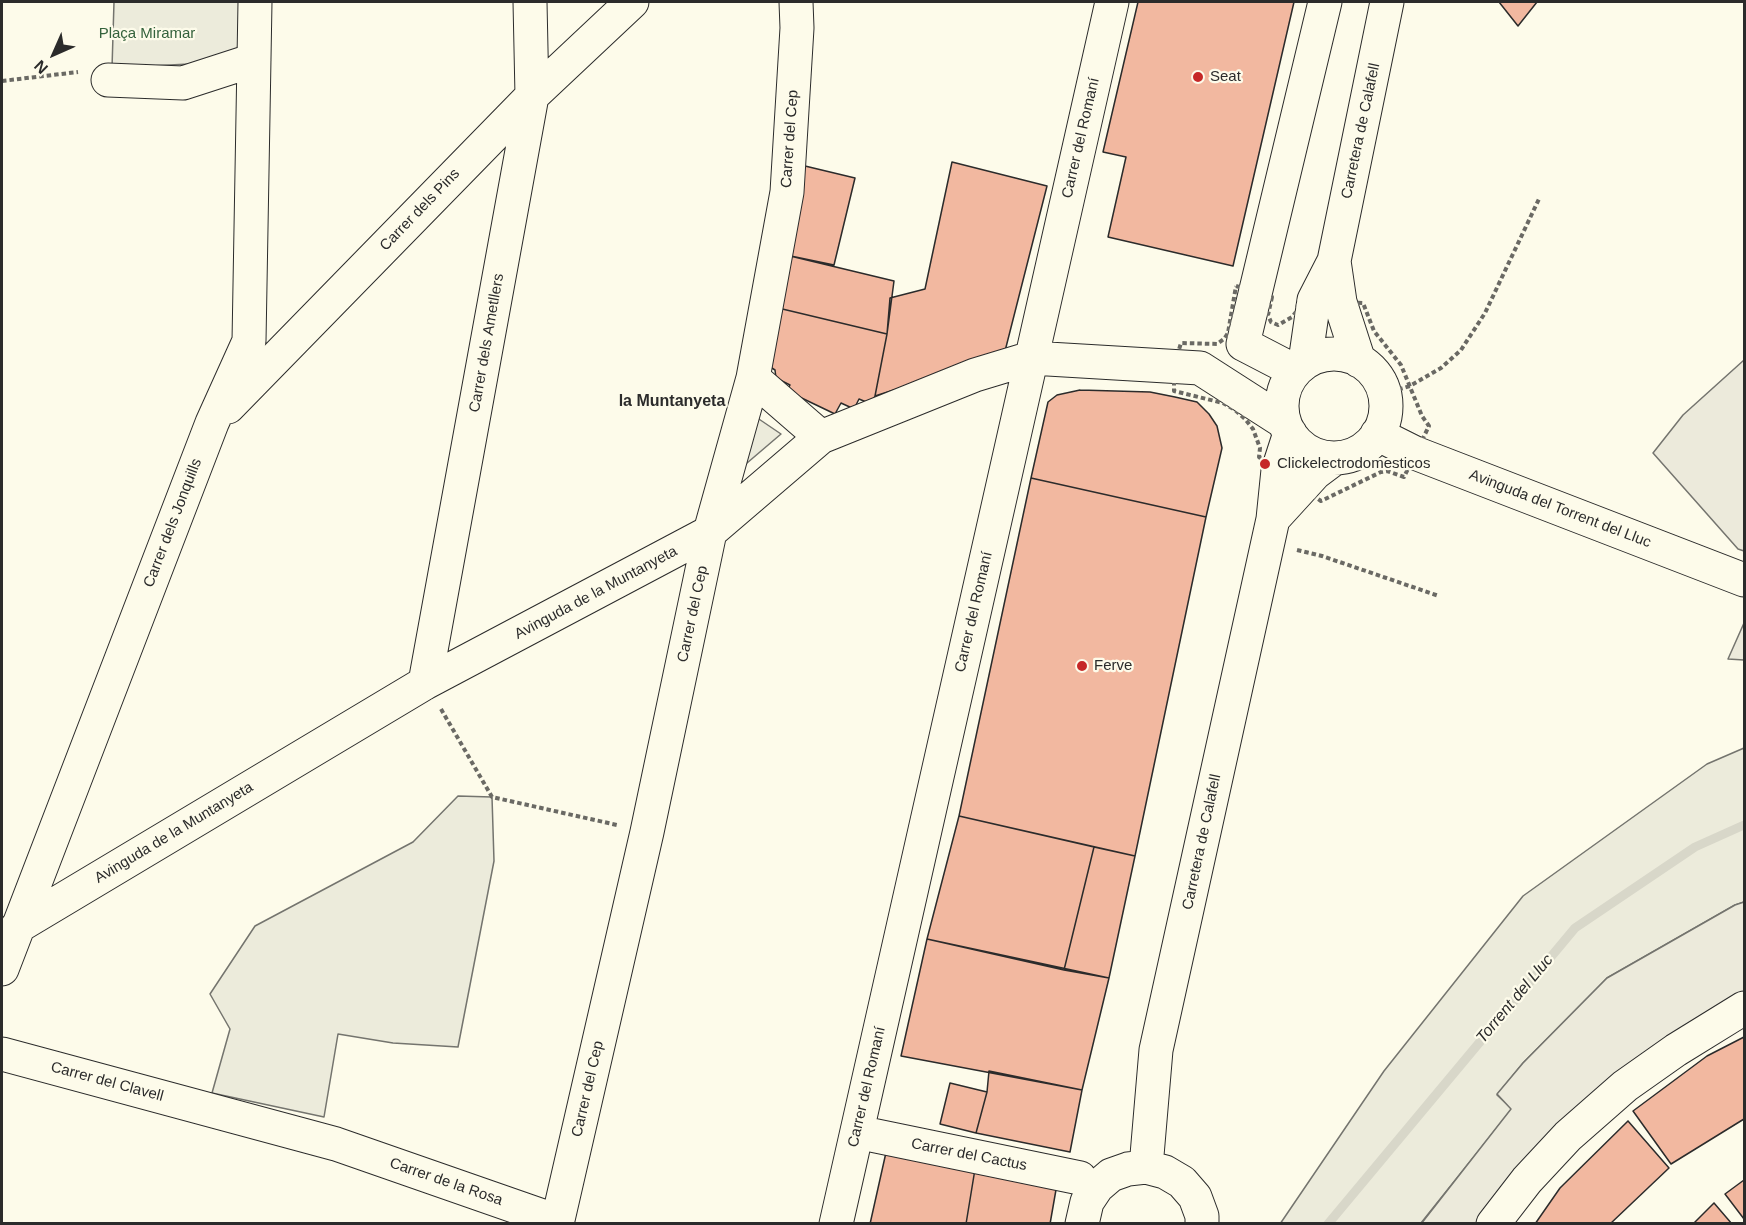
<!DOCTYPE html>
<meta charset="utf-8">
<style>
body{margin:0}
#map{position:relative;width:1746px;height:1225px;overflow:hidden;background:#fdfbea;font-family:Arial,sans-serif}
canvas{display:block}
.frame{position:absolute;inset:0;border:3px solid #2b2b2b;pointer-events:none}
.north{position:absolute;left:24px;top:24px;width:60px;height:60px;-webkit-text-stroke:4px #fdfbea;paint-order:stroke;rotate:225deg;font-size:16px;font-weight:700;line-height:24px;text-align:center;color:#2b2b2b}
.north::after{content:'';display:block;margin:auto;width:21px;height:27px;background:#2b2b2b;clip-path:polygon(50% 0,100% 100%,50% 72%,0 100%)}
</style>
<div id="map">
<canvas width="1746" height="1225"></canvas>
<div class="frame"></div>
<div class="north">N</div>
</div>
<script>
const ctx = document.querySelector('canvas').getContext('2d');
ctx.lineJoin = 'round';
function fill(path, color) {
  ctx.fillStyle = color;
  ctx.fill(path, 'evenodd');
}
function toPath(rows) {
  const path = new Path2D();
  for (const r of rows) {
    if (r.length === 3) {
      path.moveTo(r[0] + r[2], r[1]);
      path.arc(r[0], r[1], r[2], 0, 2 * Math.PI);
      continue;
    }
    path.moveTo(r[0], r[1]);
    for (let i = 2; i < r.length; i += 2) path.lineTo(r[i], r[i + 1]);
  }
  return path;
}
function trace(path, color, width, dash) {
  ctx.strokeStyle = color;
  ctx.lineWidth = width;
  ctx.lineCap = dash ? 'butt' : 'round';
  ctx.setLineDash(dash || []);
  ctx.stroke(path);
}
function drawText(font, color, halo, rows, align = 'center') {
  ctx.font = font + ' Arial,sans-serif';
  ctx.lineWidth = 4.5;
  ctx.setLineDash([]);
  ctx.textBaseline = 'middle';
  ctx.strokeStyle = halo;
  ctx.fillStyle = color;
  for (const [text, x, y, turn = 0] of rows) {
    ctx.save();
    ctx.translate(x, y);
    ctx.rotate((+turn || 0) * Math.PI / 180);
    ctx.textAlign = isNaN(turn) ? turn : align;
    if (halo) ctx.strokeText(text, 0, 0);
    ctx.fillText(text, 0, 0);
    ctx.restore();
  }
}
const green = toPath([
 [114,2,245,2,237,50,189,64,112,68,114,2],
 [750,413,781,434,740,469,750,413],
 [1744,748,1744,902,1735,905,1607,978,1523,1063,1497,1095,1512,1109,1421,1223,1280,1224,1384,1071,1523,896,1707,764,1744,748],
 [458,796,492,797,494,861,458,1047,393,1043,338,1034,324,1117,212,1093,230,1029,210,994,255,926,413,842,458,796]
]);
const parking = toPath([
 [1744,360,1744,551,1738,549,1653,453,1683,415,1744,360],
 [1744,623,1744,660,1728,659,1744,623],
 [1744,902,1744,1000,1483,1223,1421,1224,1511,1109,1497,1094,1523,1063,1607,978,1735,905,1744,902]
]);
const stream = toPath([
 [1328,1224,1575,928,1695,847,1744,825]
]);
const building = toPath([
 [1138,2,1294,2,1233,266,1108,237,1126,157,1103,152,1138,2],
 [1499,2,1537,2,1518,26,1499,2],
 [952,162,1047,186,1004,355,875,396,887,334,890,298,925,289,952,162],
 [805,166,855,178,834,265,786,255,805,166],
 [786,255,894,281,887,334,774,307,786,255],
 [774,307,887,334,875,396,871,404,859,399,854,409,841,403,835,414,787,391,790,385,776,378,775,370,764,363,774,307],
 [1080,390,1150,392,1175,397,1197,402,1209,414,1217,426,1222,448,1206,517,1031,478,1048,402,1057,395,1080,390],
 [1031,478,1206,517,1135,856,959,816,1031,478],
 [959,816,1094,847,1064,970,927,939,959,816],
 [1094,847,1135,856,1109,978,1064,970,1094,847],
 [927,939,1109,978,1082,1090,901,1056,927,939],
 [1744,1037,1744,1119,1671,1164,1633,1111,1707,1056,1744,1037],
 [989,1071,1082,1090,1070,1152,976,1133,987,1092,989,1071],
 [950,1083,987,1092,976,1133,940,1124,950,1083],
 [1628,1121,1669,1168,1610,1224,1535,1224,1560,1188,1628,1121],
 [887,1148,976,1163,966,1224,870,1224,887,1148],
 [976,1163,1057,1184,1050,1224,966,1224,976,1163],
 [1744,1180,1744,1219,1725,1194,1744,1180],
 [1714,1203,1732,1224,1693,1224,1714,1203]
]);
const path = toPath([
 [2,81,78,72],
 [1236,286,1272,297,1268,315,1271,322,1278,325,1292,317,1296,312,1299,300,1363,303,1374,331,1401,365,1422,416,1429,426,1404,477,1387,471,1381,472,1321,501,1259,457,1260,448,1253,429,1245,419,1235,410,1223,403,1174,391,1174,366,1181,343,1217,344,1224,339,1228,333,1236,286],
 [1384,394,1410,386,1441,368,1461,350,1485,313,1539,199],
 [1297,550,1322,556,1439,596],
 [441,709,492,797,617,825]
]);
const minor = toPath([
 [108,80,183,83,254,60],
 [1334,261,1340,302,1359,361],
 [1243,344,1325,2],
 [1243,344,1295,371],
 [1334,406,52],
 [1305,362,1314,300,1334,261,1387,2],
 [753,378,821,437],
 [228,407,532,96,632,2],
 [1377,434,1415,453,1744,580],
 [1273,519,1315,473,1335,458],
 [425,683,532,96,530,2],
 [17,927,425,683,710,532,821,437,975,375,1031,358,1200,368,1284,422],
 [2,969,212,423,249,341,255,2],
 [2,1054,336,1144,557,1221],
 [857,1132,1080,1178],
 [1146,1167,1156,1050,1273,519,1278,470,1290,433],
 [557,1224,647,832,710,532,753,378,787,192,797,28,796,2],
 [836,1224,1112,2],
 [1082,1224,1087,1202,1097,1187,1111,1175,1128,1169,1146,1167,1165,1172,1182,1182,1195,1197,1202,1216,1202,1224],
 [1493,1224,1527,1180,1568,1136,1625,1086,1676,1050,1744,1008]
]);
const markers = [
 [1198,77,6,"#c62828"],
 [1265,464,6,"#c62828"],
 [1082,666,6,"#c62828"]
];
const parkNames = [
 ["Plaça Miramar",147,34]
];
const poiNames = [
 ["Seat",1210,77],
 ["Clickelectrodomesticos",1277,464],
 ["Ferve",1094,666]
];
const streetNames = [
 ["Carretera de Calafell",1361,131,-78],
 ["Carrer del Romaní",1081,138,-77],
 ["Carrer del Cep",790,139,-86],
 ["Carrer dels Pins",420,210,-46],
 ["Carrer dels Ametllers",487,343,-80],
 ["Avinguda del Torrent del Lluc",1560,509,21],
 ["Carrer dels Jonquills",173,523,-69],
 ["Avinguda de la Muntanyeta",596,593,-28],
 ["Carrer del Romaní",974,612,-77],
 ["Carrer del Cep",693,614,-78],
 ["Avinguda de la Muntanyeta",174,833,-31],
 ["Carretera de Calafell",1202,842,-78],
 ["Carrer del Clavell",107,1082,15],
 ["Carrer del Romaní",867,1087,-77],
 ["Carrer del Cep",588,1089,-77],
 ["Carrer del Cactus",969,1155,11],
 ["Carrer de la Rosa",446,1182,19]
];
const neighbourhoodNames = [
 ["la Muntanyeta",672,402]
];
const waterNames = [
 ["Torrent del Lluc",1515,999,-50]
];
fill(green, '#ecebdb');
trace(green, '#74746e', 1.5);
fill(parking, '#eceadb');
trace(parking, '#74746e', 1.5);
trace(stream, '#d8d7c9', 9);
fill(building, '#f2b8a0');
trace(building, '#2b2b2b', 1.5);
trace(minor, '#2b2b2b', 35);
trace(path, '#6a6964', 4, [4.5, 3]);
trace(minor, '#fdfbea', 33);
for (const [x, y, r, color] of markers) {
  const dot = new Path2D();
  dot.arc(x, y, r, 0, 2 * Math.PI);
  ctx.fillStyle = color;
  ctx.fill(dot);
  trace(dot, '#fdfbea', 2);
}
drawText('15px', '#34623c', '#fdfbea', parkNames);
drawText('15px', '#2b2b2b', '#fdfbea', poiNames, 'left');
drawText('15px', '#2b2b2b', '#fdfbea', streetNames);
drawText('bold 16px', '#2b2b2b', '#fdfbea', neighbourhoodNames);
drawText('italic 16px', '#2b2b2b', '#fdfbea', waterNames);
</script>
